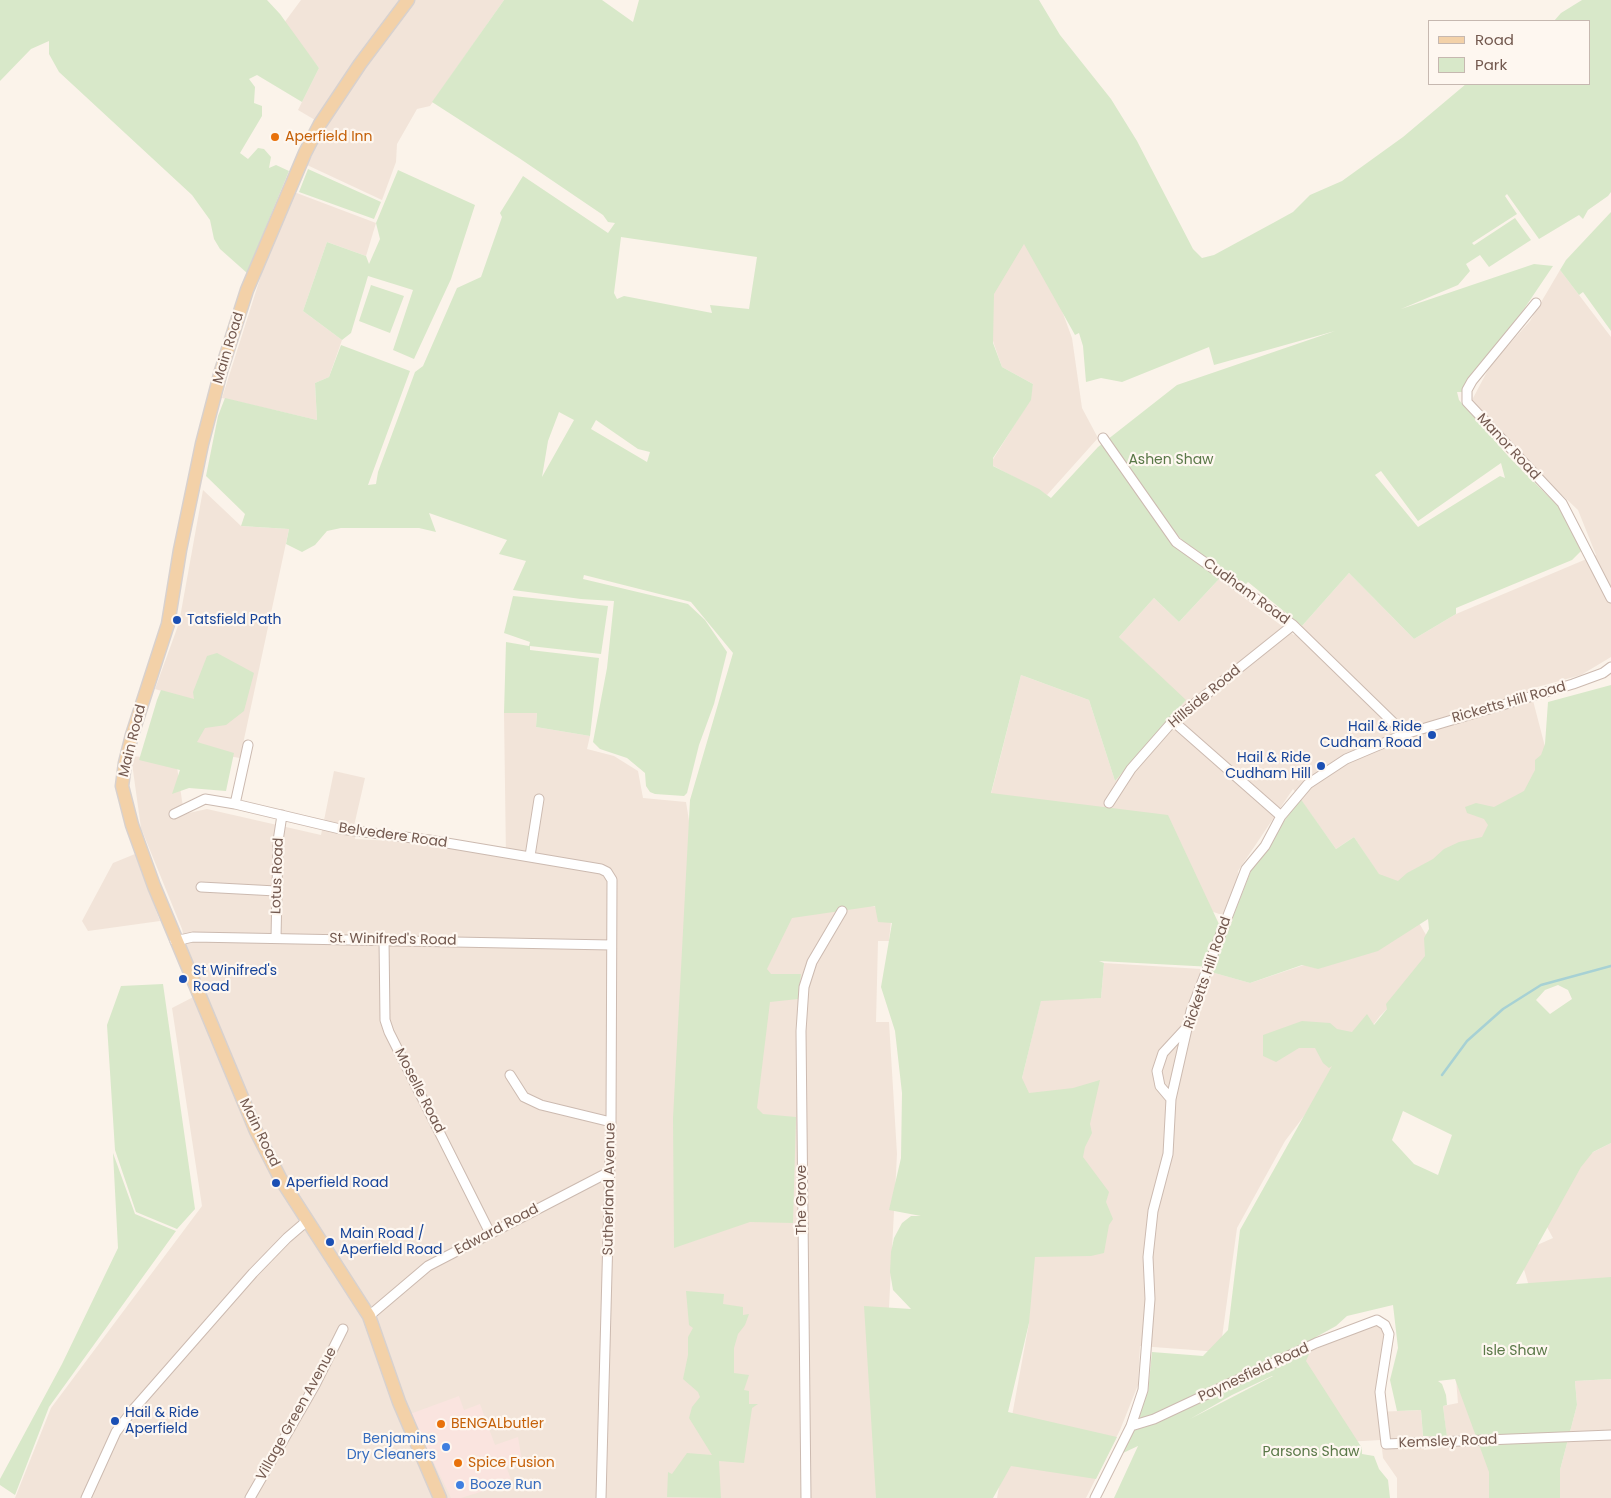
<!DOCTYPE html>
<style>
body{margin:0}
#map{position:relative;width:1611px;height:1498px;overflow:hidden;background:#fbf3ea;font-family:Poppins,sans-serif}
canvas{display:block}
.legend{position:absolute;left:1428px;top:20px;width:162px;height:65px;box-sizing:border-box;background:#fef7f0;border:1px solid #c6b8b0;margin:0;padding:6px 9px;list-style:none;font-size:15px;color:#73594f}
.legend li{display:flex;align-items:center;gap:10px;height:25px}
.legend b{width:25px;border:1px solid #c6b8b0}
</style>
<div id="map">
<canvas width="1611" height="1498"></canvas>
<ul class="legend">
<li><b style="height:6px;background:#f3d1a8"></b>Road</li>
<li><b style="height:14px;background:#d8e8c9"></b>Park</li>
</ul>
</div>
<script>
const ctx = document.querySelector('canvas').getContext('2d');
ctx.lineJoin = 'round';
function fill(path, color) {
  ctx.fillStyle = color;
  ctx.fill(path, 'evenodd');
}
function toPath(rows) {
  const path = new Path2D();
  for (const r of rows) {
    path.moveTo(r[0], r[1]);
    for (let i = 2; i < r.length; i += 2) path.lineTo(r[i], r[i + 1]);
  }
  return path;
}
function trace(path, color, width, dash) {
  ctx.strokeStyle = color;
  ctx.lineWidth = width;
  ctx.lineCap = dash ? 'butt' : 'round';
  ctx.setLineDash(dash || []);
  ctx.stroke(path);
}
function drawText(font, color, halo, rows, align = 'center') {
  ctx.font = font + ' Poppins,sans-serif';
  ctx.lineWidth = 4.5;
  ctx.setLineDash([]);
  ctx.textBaseline = 'middle';
  ctx.strokeStyle = halo;
  ctx.fillStyle = color;
  for (const [text, x, y, turn = 0] of rows) {
    ctx.save();
    ctx.translate(x, y);
    ctx.rotate((+turn || 0) * Math.PI / 180);
    ctx.textAlign = isNaN(turn) ? turn : align;
    if (halo) ctx.strokeText(text, 0, 0);
    ctx.fillText(text, 0, 0);
    ctx.restore();
  }
}
const residential = toPath([
 [301,0,504,0,430,106,417,109,397,144,396,162,382,200,307,165,327,127,298,110,319,68,284,23],
 [294,192,376,223,366,256,327,242,303,311,342,340,329,377,315,383,317,420,222,398,264,266],
 [1028,218,1072,338,1082,408,1098,438,1047,495,990,464,1030,400,1033,384,1002,367,979,301],
 [1560,270,1611,337,1611,657,1581,675,1530,689,1556,789,1393,896,1354,837,1336,849,1293,789,1238,871,1237,891,1222,915,1191,904,991,794,1021,675,1089,700,1115,781,1185,701,1119,637,1154,598,1179,622,1219,579,1294,635,1349,573,1414,639,1456,614,1596,555,1578,510,1506,442,1472,400,1490,366,1530,321],
 [203,490,241,526,289,529,240,758,190,750,204,703,155,689,179,623],
 [504,713,537,713,536,727,590,736,587,749,614,756,638,771,643,798,686,802,696,864,764,973,776,917,850,904,880,907,891,921,889,941,878,941,876,1022,889,1022,897,1154,879,1498,15,1498,51,1408,202,1206,172,1008,203,992,188,954,182,929,141,828,131,756,176,760,184,814,207,809,321,835,334,771,365,778,354,826,355,839,430,843,506,858],
 [135,854,160,921,88,931,82,921,113,863],
 [1415,916,1439,957,1380,1016,1285,1141,1237,1228,1220,1352,1140,1346,1138,1385,1120,1430,1086,1498,997,1498,1029,1323,1022,1078,1041,1000,1101,998,1104,963,1201,969,1250,983,1349,950],
 [1611,1143,1611,1296,1535,1306,1519,1253,1553,1238,1525,1187],
 [1368,1326,1381,1326,1384,1331,1377,1386,1377,1412,1421,1410,1424,1450,1448,1447,1443,1406,1458,1403,1456,1379,1498,1397,1491,1498,1397,1498,1397,1478,1383,1458,1381,1440,1326,1443,1303,1362,1307,1353],
 [1611,1379,1611,1498,1560,1498,1560,1470,1577,1405,1575,1381]
]);
const commercial = toPath([
 [459,1396,464,1410,480,1404,495,1445,518,1437,522,1461,506,1466,512,1482,461,1498,451,1498,410,1414]
]);
const green = toPath([
 [0,0,267,0,280,14,319,68,302,102,257,75,249,79,255,87,254,103,262,106,262,116,240,153,248,159,258,148,264,149,271,157,269,168,276,165,289,171,247,273,220,249,214,239,210,220,192,195,59,72,49,54,49,41,31,49,0,81],
 [504,0,602,0,633,22,639,0,1039,0,1060,35,1111,99,1137,141,1193,249,1202,258,1214,255,1273,223,1293,212,1310,195,1342,181,1403,137,1466,84,1590,84,1590,21,1554,21,1561,13,1582,0,1611,0,1611,192,1608,196,1588,210,1583,219,1579,215,1539,239,1507,194,1505,196,1517,214,1472,243,1474,245,1515,218,1531,240,1489,267,1480,255,1466,264,1470,271,1458,285,1401,309,1534,264,1553,266,1468,392,1457,392,1459,400,1509,457,1561,509,1582,550,1572,560,1456,608,1456,614,1414,639,1349,573,1302,626,1248,582,1245,585,1182,540,1176,533,1170,538,1186,554,1219,579,1179,622,1154,598,1119,637,1186,700,1115,781,1089,700,1021,675,991,793,1168,815,1225,937,1252,868,1300,798,1336,849,1354,837,1379,874,1398,881,1407,873,1433,859,1444,849,1459,842,1482,837,1488,825,1484,819,1467,813,1465,807,1476,803,1494,807,1524,791,1535,770,1535,760,1541,755,1545,744,1548,702,1611,685,1611,1143,1593,1152,1581,1167,1516,1284,1611,1277,1611,1379,1575,1381,1577,1405,1560,1470,1560,1498,1489,1498,1489,1472,1455,1379,1438,1381,1442,1384,1446,1395,1447,1405,1443,1406,1447,1437,1423,1436,1421,1410,1397,1411,1390,1380,1398,1348,1393,1305,1347,1316,1336,1326,1316,1337,1306,1361,1362,1448,1362,1454,1374,1456,1379,1469,1388,1480,1390,1498,1114,1498,1138,1446,1123,1453,1133,1422,1148,1392,1152,1352,1203,1356,1228,1330,1240,1230,1332,1066,1329,1068,1323,1063,1315,1048,1299,1048,1276,1062,1263,1056,1263,1035,1302,1021,1330,1023,1337,1029,1352,1032,1367,1014,1374,1025,1387,1009,1386,1004,1425,956,1424,938,1429,929,1428,919,1378,951,1318,969,1302,965,1250,983,1211,972,1213,967,1099,961,1104,963,1101,998,1041,1001,1022,1078,1029,1093,1073,1088,1100,1080,1090,1124,1092,1133,1085,1147,1083,1157,1109,1192,1106,1202,1113,1219,1109,1225,1104,1253,1091,1256,1035,1257,1029,1323,1008,1412,1117,1437,1096,1479,1011,1466,993,1498,876,1498,864,1306,911,1309,893,1290,890,1272,891,1252,894,1238,902,1223,911,1216,921,1216,889,1210,901,1158,902,1093,895,1031,881,987,892,923,878,922,875,906,792,918,767,969,771,974,801,974,798,999,770,1002,757,1108,763,1114,796,1117,793,1223,750,1222,674,1248,673,1118,690,800,733,653,691,602,584,575,583,579,688,604,705,620,727,652,714,704,699,745,687,793,684,796,655,794,650,792,646,786,645,773,627,758,600,749,593,742,607,668,614,601,581,599,513,590,526,561,499,554,507,540,429,513,436,532,419,528,341,528,327,531,315,545,302,552,286,544,289,529,241,526,245,514,206,476,218,416,225,398,317,420,315,383,329,377,341,345,410,371,368,485,376,484,378,472,415,372,423,366,457,288,481,277,502,217,500,213,523,176,608,233,615,223,608,222,603,215,519,158,432,102],
 [621,237,757,257,749,309,710,305,712,313,624,296,617,299,614,293],
 [1024,244,1075,335,1079,333,1083,346,1086,382,1101,378,1122,382,1209,347,1214,365,1335,331,1177,385,1098,447,1051,498,1039,489,993,466,993,458,1031,400,1033,384,1002,367,993,343,994,294],
 [559,412,574,420,542,477,548,441],
 [596,420,638,449,650,452,647,462,591,429],
 [1501,463,1505,478,1500,476,1418,527,1375,475,1381,471,1418,521],
 [1558,985,1568,990,1572,999,1550,1014,1536,1000,1545,990],
 [1403,1111,1452,1135,1438,1175,1414,1164,1392,1140],
 [1272,1376,1273,1376,1190,1419,1232,1395],
 [308,169,381,202,374,219,299,192],
 [398,170,475,205,451,279,414,359,393,350,413,290,368,276,351,333,342,340,303,311,327,242,366,256,369,264,380,239,376,223],
 [1611,212,1611,331,1583,292,1579,295,1560,270,1566,260],
 [371,285,404,296,390,333,359,321],
 [513,596,608,606,601,654,530,646,530,650,599,658,590,736,536,727,537,713,504,713,506,642,529,646,530,642,504,633],
 [217,653,254,673,244,711,226,725,205,728,197,742,234,753,226,791,189,788,172,794,180,770,139,760,157,700,161,690,194,699,193,692,207,656],
 [163,984,195,1209,177,1229,136,1212,115,1150,107,1025,121,986],
 [113,1153,135,1214,176,1231,49,1407,15,1495,0,1485,0,1479,62,1364,118,1248],
 [686,1291,724,1294,723,1304,743,1307,743,1315,749,1314,745,1325,738,1334,734,1348,734,1373,749,1375,744,1390,749,1391,749,1404,758,1404,752,1408,744,1463,719,1461,721,1498,667,1497,668,1472,672,1474,687,1453,712,1455,689,1418,692,1407,700,1397,698,1392,683,1379,688,1355,688,1337,693,1328,689,1325]
]);
const stream = toPath([
 [1442,1075,1467,1041,1503,1009,1541,985,1611,966]
]);
const minor = toPath([
 [1536,303,1472,381,1467,390,1467,402,1562,503,1611,598],
 [1103,438,1176,542,1293,625,1405,734],
 [1173,721,1281,816],
 [1109,803,1131,769,1173,721,1293,625],
 [235,804,248,745],
 [174,814,205,799,235,804,340,829,429,840,601,869,607,872,612,880,611,1122,601,1498],
 [530,856,539,799],
 [201,887,276,891],
 [276,938,278,841,282,815],
 [384,939,385,1020,389,1032,490,1233],
 [175,941,193,937,611,945],
 [510,1075,524,1097,541,1105,611,1122],
 [1171,1099,1160,1086,1157,1071,1163,1053,1187,1027],
 [369,1316,428,1266,609,1172],
 [1131,1426,1154,1419,1316,1343,1377,1320,1385,1325,1389,1334,1380,1392,1386,1444,1611,1435],
 [86,1498,116,1432,132,1411,253,1273,287,1238,308,1220],
 [250,1498,315,1385,343,1329],
 [806,1498,801,1031,804,987,812,962,842,911],
 [1095,1498,1131,1426,1143,1390,1150,1299,1148,1257,1153,1211,1168,1154,1171,1099,1191,1011,1246,869,1265,846,1281,816,1308,784,1346,759,1405,734,1573,684,1603,673,1611,667]
]);
const primary = toPath([
 [408,0,360,64,320,124,305,153,247,290,221,371,202,444,180,550,168,624,132,735,125,763,122,786,132,825,154,886,256,1131,280,1178,369,1316,399,1402,440,1498]
]);
const markers = [
 [275,137,5,"#e8710a"],
 [177,620,5,"#1a4fb4"],
 [1432,735,5,"#1a4fb4"],
 [1321,766,5,"#1a4fb4"],
 [183,979,5,"#1a4fb4"],
 [276,1183,5,"#1a4fb4"],
 [330,1242,5,"#1a4fb4"],
 [115,1421,5,"#1a4fb4"],
 [441,1424,5,"#e8710a"],
 [446,1447,5,"#3f7fe0"],
 [458,1463,5,"#e8710a"],
 [460,1485,5,"#3f7fe0"]
];
const foodNames = [
 ["Aperfield Inn",285,137],
 ["BENGALbutler",451,1424],
 ["Spice Fusion",468,1463]
];
const streetNames = [
 ["Main Road",229,348,-73],
 ["Manor Road",1508,447,47],
 ["Cudham Road",1246,592,36],
 ["Hillside Road",1205,697,-40],
 ["Ricketts Hill Road",1509,703,-16],
 ["Main Road",133,741,-76],
 ["Belvedere Road",393,836,8],
 ["Lotus Road",278,876,-88],
 ["St. Winifred's Road",393,940,1],
 ["Ricketts Hill Road",1208,973,-71],
 ["Moselle Road",419,1091,63],
 ["Main Road",259,1133,64],
 ["Sutherland Avenue",610,1189,-89],
 ["The Grove",802,1200,-90],
 ["Edward Road",497,1230,-28],
 ["Paynesfield Road",1254,1373,-25],
 ["Village Green Avenue",297,1414,-61],
 ["Kemsley Road",1448,1442,-2]
];
const parkNames = [
 ["Ashen Shaw",1171,460],
 ["Isle Shaw",1515,1351],
 ["Parsons Shaw",1311,1452]
];
const transitNames = [
 ["Tatsfield Path",187,620],
 ["Hail & Ride",1422,727,"right"],
 ["Cudham Road",1422,743,"right"],
 ["Hail & Ride",1311,758,"right"],
 ["Cudham Hill",1311,774,"right"],
 ["St Winifred's",193,971],
 ["Road",193,987],
 ["Aperfield Road",286,1183],
 ["Main Road /",340,1234],
 ["Aperfield Road",340,1250],
 ["Hail & Ride",125,1413],
 ["Aperfield",125,1429]
];
const shopNames = [
 ["Benjamins",436,1439],
 ["Dry Cleaners",436,1455],
 ["Booze Run",470,1485,"left"]
];
fill(residential, '#f2e4d9');
fill(commercial, '#fae4df');
fill(green, '#d8e8c9');
trace(stream, '#a7d1d4', 2.5);
trace(minor, '#ccbab0', 11);
trace(primary, '#d8d1ce', 15);
trace(minor, '#fff', 9);
trace(primary, '#f3d1a8', 12);
for (const [x, y, r, color] of markers) {
  const dot = new Path2D();
  dot.arc(x, y, r, 0, 2 * Math.PI);
  ctx.fillStyle = color;
  ctx.fill(dot);
  trace(dot, '#fef7f0', 2);
}
drawText('14px', '#c56008', '#fef7f0', foodNames, 'left');
drawText('14px', '#73594f', '#fef7f0', streetNames);
drawText('14px', '#5a7848', '#fef7f0', parkNames);
drawText('14px', '#164399', '#fef7f0', transitNames, 'left');
drawText('14px', '#366cbe', '#fef7f0', shopNames, 'right');
</script>
